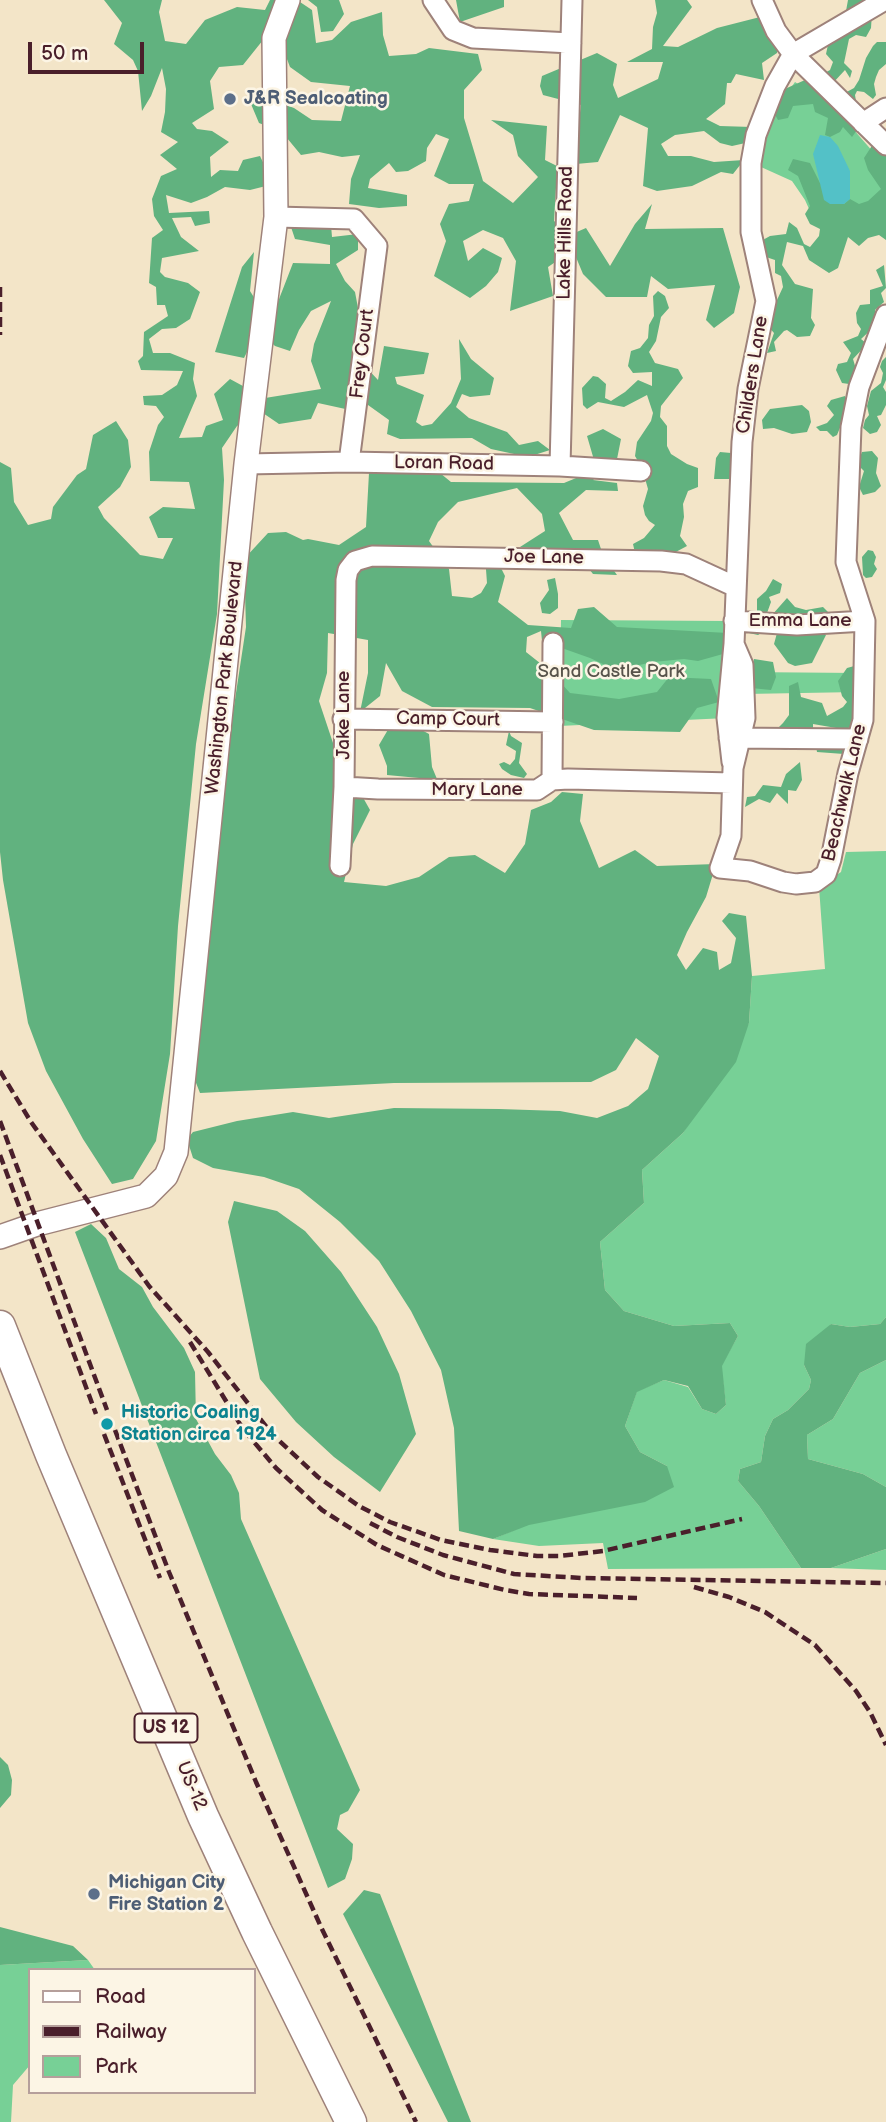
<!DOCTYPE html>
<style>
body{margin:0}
#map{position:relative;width:886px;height:2122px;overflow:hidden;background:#f3e5c8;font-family:"Balsamiq Sans",sans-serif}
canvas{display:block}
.legend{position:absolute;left:28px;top:1968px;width:228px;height:126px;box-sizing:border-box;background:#fcf5e5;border:2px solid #b59f9b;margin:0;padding:9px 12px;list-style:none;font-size:21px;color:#4a1f2b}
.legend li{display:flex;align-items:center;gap:14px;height:35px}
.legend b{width:35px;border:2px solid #b59f9b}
.scale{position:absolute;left:28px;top:42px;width:116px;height:32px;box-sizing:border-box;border:4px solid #4a1f2b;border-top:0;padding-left:9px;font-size:21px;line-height:24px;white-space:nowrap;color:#4a1f2b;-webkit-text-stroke:5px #fcf5e5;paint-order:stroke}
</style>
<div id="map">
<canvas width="886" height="2122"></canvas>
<ul class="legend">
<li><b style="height:9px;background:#fff"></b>Road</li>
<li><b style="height:9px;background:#4a1f2b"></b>Railway</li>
<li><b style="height:19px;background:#77d096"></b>Park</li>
</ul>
<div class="scale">50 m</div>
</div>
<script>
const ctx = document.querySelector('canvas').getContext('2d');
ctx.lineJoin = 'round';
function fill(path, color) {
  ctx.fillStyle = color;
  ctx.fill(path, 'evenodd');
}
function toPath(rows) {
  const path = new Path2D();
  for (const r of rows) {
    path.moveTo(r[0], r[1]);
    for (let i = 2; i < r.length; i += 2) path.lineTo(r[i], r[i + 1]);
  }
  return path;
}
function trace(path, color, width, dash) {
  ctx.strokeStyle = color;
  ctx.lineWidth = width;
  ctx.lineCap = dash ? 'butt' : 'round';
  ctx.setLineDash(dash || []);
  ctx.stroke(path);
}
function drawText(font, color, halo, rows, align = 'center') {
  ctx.font = font + ' "Balsamiq Sans",sans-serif';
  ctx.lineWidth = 5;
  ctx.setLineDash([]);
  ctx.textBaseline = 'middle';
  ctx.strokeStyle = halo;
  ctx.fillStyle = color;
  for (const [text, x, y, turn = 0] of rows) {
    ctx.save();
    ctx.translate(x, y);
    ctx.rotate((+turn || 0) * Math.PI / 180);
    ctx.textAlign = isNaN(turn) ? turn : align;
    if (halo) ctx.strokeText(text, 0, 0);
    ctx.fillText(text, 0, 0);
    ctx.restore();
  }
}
const green = toPath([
 [795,82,833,106,881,161,886,223,814,220,805,200,792,181,761,167,766,140,778,106],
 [561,620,728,621,727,718,559,726],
 [743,672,858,673,858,692,745,694],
 [886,851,886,1317,880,1324,850,1327,831,1324,804,1365,811,1380,809,1389,788,1410,773,1419,765,1436,761,1462,740,1469,738,1481,759,1506,801,1568,608,1569,603,1543,539,1546,493,1539,667,1466,640,1452,625,1426,637,1391,664,1380,688,1387,702,1409,716,1414,726,1405,721,1366,738,1336,730,1323,674,1326,624,1311,605,1290,600,1242,644,1203,642,1170,683,1133,749,1023,752,976,825,969,819,887,841,872,846,852],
 [886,1360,886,1487,863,1474,808,1459,807,1435,833,1419,860,1373],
 [886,1549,886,1570,831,1568],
 [88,1960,95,1970,30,1970,30,2065,13,2085,11,2122,0,2122,0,1965]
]);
const forest = toPath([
 [104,0,162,0,159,12,165,41,186,44,205,20,237,7,265,10,270,0,297,0,312,10,316,43,332,40,351,22,382,12,383,35,389,56,416,54,429,48,478,54,482,70,464,90,464,118,483,181,513,203,538,177,518,156,513,135,491,120,547,126,545,160,557,166,577,135,581,105,543,95,540,86,542,76,597,53,617,64,613,85,618,98,658,79,663,62,627,62,652,49,653,27,657,13,655,0,687,0,692,7,663,46,678,47,717,28,764,16,777,43,777,53,762,63,764,80,736,74,731,83,727,83,725,104,706,119,720,126,752,127,750,142,732,146,720,143,704,131,675,135,661,144,668,156,691,156,714,162,744,160,733,174,721,172,692,186,657,191,643,186,648,128,620,115,598,162,576,164,556,188,554,221,572,234,586,228,610,266,635,224,652,204,645,229,723,228,740,287,734,313,714,328,706,320,715,285,668,289,651,276,647,297,606,297,583,274,573,250,548,267,553,296,510,311,516,261,503,238,483,230,463,241,468,261,483,248,502,258,498,272,486,286,470,298,434,276,446,241,440,224,449,204,469,201,474,184,449,184,434,176,449,139,436,134,427,148,426,161,408,171,396,172,389,163,370,179,368,188,407,195,407,206,379,208,349,204,351,179,360,155,342,157,319,152,301,155,282,132,259,123,251,104,261,96,294,108,312,120,341,121,350,86,311,82,290,67,282,46,263,40,243,65,219,67,210,81,214,109,192,123,197,129,212,131,229,142,210,157,211,177,220,170,238,171,243,160,260,156,269,175,266,186,250,190,225,187,207,197,191,203,166,195,169,213,209,211,210,223,195,226,191,217,172,218,181,237,199,251,162,258,160,272,165,277,188,283,200,292,190,319,176,328,162,329,149,339,153,353,170,353,195,363,193,379,197,396,179,438,202,437,206,426,223,420,214,394,230,379,265,398,321,389,311,361,314,344,331,301,311,311,299,330,290,351,275,346,258,330,244,358,215,352,242,267,254,252,250,291,260,307,274,312,293,263,330,264,330,245,295,239,291,227,331,225,332,237,358,234,358,250,336,264,345,281,355,292,358,308,357,337,364,365,378,380,384,346,429,353,424,374,395,377,397,384,424,395,416,422,422,426,432,424,451,403,461,379,459,339,471,359,494,378,490,395,470,397,462,394,456,407,469,418,507,432,519,445,538,441,550,450,528,457,491,449,472,438,400,439,387,434,389,420,368,405,349,374,350,410,318,403,311,419,279,424,260,411,237,426,222,448,224,480,217,614,196,744,178,926,170,1054,156,1141,133,1179,112,1184,83,1139,46,1071,28,1023,3,880,0,852,0,462,11,468,14,502,28,525,51,519,53,507,77,475,86,469,93,435,116,421,128,440,131,467,120,487,98,507,104,518,140,555,163,559,173,538,158,538,149,517,163,507,195,509,189,482,150,481,149,452,158,425,164,417,156,406,144,405,143,396,162,395,177,385,183,371,141,370,138,361,143,356,144,332,168,316,165,305,157,305,156,287,149,283,152,238,163,230,154,216,152,199,161,176,177,169,160,155,178,142,161,132,165,112,166,89,162,68,151,96,142,111,138,71,133,60,114,44,122,23],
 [308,0,339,0,344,14,333,31,321,32,317,7],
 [504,0,504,7,460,22,456,0],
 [848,0,886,0,872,12,871,28,866,37,856,35,849,39,844,63,852,71,850,78,845,70,832,84,843,94,854,88,859,80,866,58,873,46,877,42,886,42,886,64,879,70,876,77,874,84,876,95,873,99,864,92,857,91,855,95,856,101,849,120,857,130,852,137,843,127,840,132,830,137,825,135,828,118,815,112,813,104,793,106,788,118,778,120,772,109,776,99,787,88,805,80,810,81,830,70,833,62,826,54,829,40,850,14,846,11],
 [886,130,886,240,879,235,868,238,859,246,848,237,838,268,829,273,809,260,803,246,787,242,782,265,795,284,813,289,811,318,815,325,810,336,797,337,787,330,784,331,774,342,776,351,767,353,774,333,766,324,783,287,781,276,775,273,775,260,763,256,761,241,770,236,786,234,789,222,797,228,804,244,810,247,819,236,820,229,810,224,805,214,810,206,798,176,788,170,793,159,810,163,820,183,844,204,850,199,859,204,868,201,881,189,868,170,864,158,875,141],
 [884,265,886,288,881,293,884,302,875,310,878,317,876,325,861,339,867,344,853,359,858,376,849,384,842,383,836,370,838,364,847,362,851,353,843,342,858,336,861,329,857,323,856,313,860,305,870,304,870,290,883,286,876,270],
 [658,291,665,296,669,308,661,317,656,341,649,352,655,363,678,369,683,378,661,406,660,417,667,426,667,446,671,454,687,464,698,468,698,487,688,491,683,504,684,517,680,536,687,546,672,554,635,553,633,544,644,538,655,525,649,521,645,515,643,506,648,489,642,468,635,456,637,442,651,421,653,413,647,395,624,407,598,402,587,409,583,405,582,388,593,376,598,377,606,384,605,398,611,401,625,392,638,380,652,386,652,372,633,373,628,366,631,351,640,348,648,338,649,325,654,316,653,296],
 [886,357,886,380,883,387,886,392,886,405,881,415,877,416,881,425,877,432,870,434,863,428,865,420,869,415,867,406,871,391,881,383,883,373,880,367,882,361],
 [845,396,849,407,843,415,844,418,837,435,833,437,827,431,820,431,816,427,827,423,834,415,827,406,831,400],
 [802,405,809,411,811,422,807,432,792,434,774,428,763,429,762,420,770,409],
 [603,429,621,439,617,459,593,480,617,483,618,491,586,490,559,513,573,540,598,540,603,555,617,575,593,574,576,552,520,547,545,531,542,514,517,488,458,502,438,522,429,541,449,569,452,596,472,598,481,593,487,583,485,556,493,552,505,576,498,602,528,625,571,628,578,609,594,607,617,627,728,633,730,652,698,661,684,659,653,662,616,670,590,658,542,641,541,631,527,637,526,652,550,671,570,693,619,699,657,692,669,677,711,679,719,702,697,708,680,732,594,730,530,708,432,707,402,691,386,663,380,696,360,712,368,673,368,640,328,633,327,673,319,701,334,746,370,810,353,844,344,882,386,886,419,877,449,857,475,855,505,873,525,844,531,810,551,802,562,792,583,794,580,821,599,868,635,850,657,866,716,864,706,897,687,932,677,955,686,970,703,948,717,952,719,970,731,963,736,938,722,921,729,913,746,916,752,976,749,1023,736,1062,683,1133,642,1170,644,1203,600,1242,605,1290,624,1311,674,1326,730,1323,738,1336,722,1366,726,1405,716,1414,702,1409,688,1386,664,1380,637,1392,625,1426,640,1452,667,1466,674,1487,645,1502,529,1525,493,1539,459,1531,454,1428,441,1370,411,1311,379,1261,340,1222,299,1189,264,1177,213,1168,193,1158,187,1139,193,1132,237,1121,293,1112,329,1118,394,1108,499,1109,560,1111,597,1118,628,1106,648,1089,659,1056,636,1038,616,1070,591,1082,394,1083,200,1093,189,1065,226,759,246,627,244,559,268,533,286,532,303,540,308,539,339,545,366,527,369,473,414,467,435,469,451,482,564,483,581,476,594,460,587,436],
 [872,451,878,458,876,473,881,486,875,492,863,495,859,487,864,471,857,464,862,452],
 [720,452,731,453,735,468,731,479,714,479,716,458],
 [868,550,873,551,876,557,874,564,877,569,872,577,866,578,863,575,862,557],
 [555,578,558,594,558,608,550,614,542,613,540,603,549,590,547,580],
 [773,579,782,584,780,593,769,597,771,602,767,613,772,615,787,598,795,607,806,610,823,607,831,615,822,632,826,635,812,663,795,666,788,663,774,644,777,633,768,629,758,635,749,633,750,612,757,612,757,599,766,591],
 [754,659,773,662,776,677,771,690,751,688,750,679],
 [858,665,854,727,842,729,813,724,813,730,846,744,844,754,817,752,816,746,798,745,786,750,759,745,750,728,775,731,783,723,789,715,789,686,798,682,801,697,822,703,827,716,843,707,847,702,842,696,838,681,847,668],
 [396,716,429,734,432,767,437,779,429,792,421,793,419,778,387,775,387,766,379,745],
 [509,731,511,736,522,743,519,763,527,774,524,778,511,775,502,769,499,764,504,762,510,765,515,759,516,751,506,745],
 [800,762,802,780,796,791,788,790,788,804,777,793,770,803,759,799,745,807,747,797,755,796,763,785,781,787,786,774],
 [234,1201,277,1211,305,1231,341,1272,377,1327,399,1374,416,1434,380,1492,334,1457,296,1422,260,1379,228,1222],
 [91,1224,106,1238,119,1269,142,1287,153,1307,184,1348,195,1372,196,1419,215,1454,231,1475,239,1493,241,1519,360,1790,348,1811,340,1815,337,1829,353,1844,352,1859,345,1879,328,1888,75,1232],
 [886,1317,886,1360,860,1373,833,1419,807,1435,808,1459,863,1474,886,1487,886,1549,831,1568,801,1568,759,1506,738,1481,740,1469,761,1462,765,1436,773,1419,788,1410,809,1389,811,1380,804,1365,806,1344,831,1324,850,1327,880,1324],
 [0,1757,8,1765,12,1780,11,1795,0,1808],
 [364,1890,380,1894,471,2122,448,2122,343,1914],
 [0,1927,73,1946,88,1960,0,1965]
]);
const water = toPath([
 [820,135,830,137,838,146,850,171,850,199,844,204,830,204,824,200,813,154]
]);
const minor = toPath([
 [433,0,453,30,473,38,571,43],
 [762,0,776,31,793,54,886,145],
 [863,123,886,108],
 [276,217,354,219,377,246,349,462],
 [246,464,349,462,560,466,641,471],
 [560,466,572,0],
 [734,621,797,625,865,621],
 [734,644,743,665,745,718,733,768,731,836,720,868,750,871,783,882,796,884,815,882,826,874,831,859,848,773,863,720,865,621,846,562,851,427,859,387,886,315],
 [343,719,553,722],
 [729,738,858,739],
 [732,762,727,718,734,644,742,442,748,389,766,301,751,232,751,163,756,135,775,86,793,54,885,0],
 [552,780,553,643],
 [344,787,378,789,537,790,552,780,568,779,732,783],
 [340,866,344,787,346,580,348,570,355,561,372,556,661,561,686,564,736,587]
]);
const tertiary = toPath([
 [0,1237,37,1224,146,1196,166,1176,176,1152,246,464,276,217,274,38,288,0]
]);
const primary = toPath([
 [0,1326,51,1455,203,1816,257,1932,351,2122]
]);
const rail = toPath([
 [0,287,0,335],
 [0,1071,31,1122,149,1286,208,1352,272,1434,318,1477,359,1506,390,1522,441,1540,490,1550,537,1556,559,1556,603,1551,742,1519],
 [0,1121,107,1410],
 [0,1155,96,1414],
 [190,1342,243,1429,276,1468,322,1510,377,1545,444,1575,505,1590,529,1594,637,1598],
 [115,1430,169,1572,256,1782,321,1927,416,2122],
 [104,1434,160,1578],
 [370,1523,397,1537,443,1555,514,1574,582,1578,886,1583],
 [694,1587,729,1597,765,1612,815,1645,856,1691,870,1712,886,1745]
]);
const markers = [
 [230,99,7,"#5c6f8a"],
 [107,1424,7,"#0f9aa8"],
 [94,1894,7,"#5c6f8a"]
];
const shields = [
 [166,1728,63]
];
const shieldNames = [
 ["US 12",166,1728]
];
const serviceNames = [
 ["J&R Sealcoating",244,99],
 ["Michigan City",108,1883],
 ["Fire Station 2",108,1905]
];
const streetNames = [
 ["Lake Hills Road",566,233,-89],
 ["Frey Court",363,354,-83],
 ["Childers Lane",753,375,-81],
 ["Loran Road",444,464,1],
 ["Joe Lane",544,558,1],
 ["Emma Lane",800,621],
 ["Washington Park Boulevard",225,678,-84],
 ["Jake Lane",344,715,-90],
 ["Camp Court",448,720,1],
 ["Mary Lane",477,790],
 ["Beachwalk Lane",845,793,-77],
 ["US-12",191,1786,67]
];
const parkNames = [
 ["Sand Castle Park",611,672]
];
const cultureNames = [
 ["Historic Coaling",121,1413],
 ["Station circa 1924",121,1435]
];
fill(green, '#77d096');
fill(forest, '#61b27f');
fill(water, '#53c1c7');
trace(minor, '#9e827a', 23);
trace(tertiary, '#9e827a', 26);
trace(primary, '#9e827a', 33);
trace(minor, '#fff', 19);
trace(tertiary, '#fff', 23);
trace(primary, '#fff', 30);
trace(rail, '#4a1f2b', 4.5, [10, 5]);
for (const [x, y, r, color] of markers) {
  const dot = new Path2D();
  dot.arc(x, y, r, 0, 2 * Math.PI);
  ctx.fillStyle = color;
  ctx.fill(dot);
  trace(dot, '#fcf5e5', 2.5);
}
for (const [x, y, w] of shields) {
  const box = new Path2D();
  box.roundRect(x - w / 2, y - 14.5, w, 29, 5);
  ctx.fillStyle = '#fcf5e5';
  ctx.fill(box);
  trace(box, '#4a1f2b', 2);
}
drawText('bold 18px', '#4a1f2b', null, shieldNames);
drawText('bold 19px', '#4e5e75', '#fcf5e5', serviceNames, 'left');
drawText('19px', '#4a1f2b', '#fcf5e5', streetNames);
drawText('19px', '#58544b', '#fcf5e5', parkNames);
drawText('bold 19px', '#0d838f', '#fcf5e5', cultureNames, 'left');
</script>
